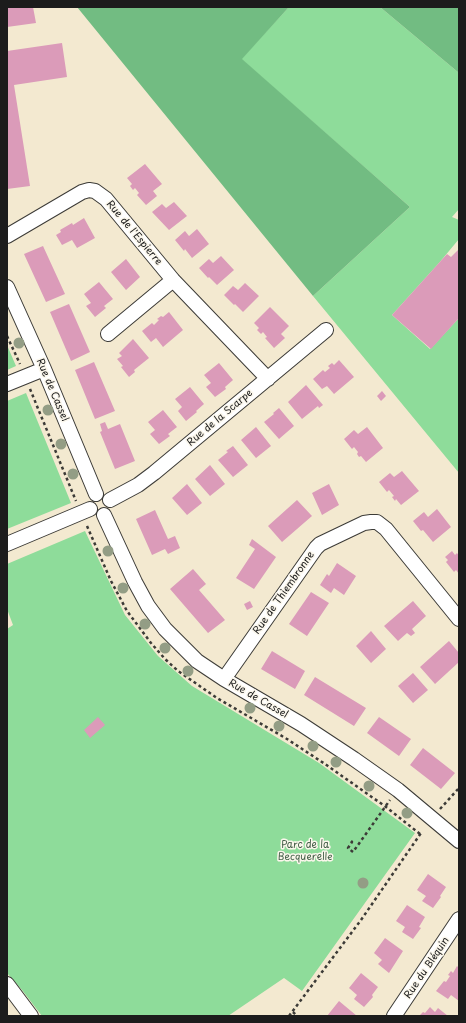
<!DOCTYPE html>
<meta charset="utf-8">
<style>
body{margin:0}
#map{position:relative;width:466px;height:1023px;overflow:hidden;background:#f3e9d0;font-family:"Playpen Sans",sans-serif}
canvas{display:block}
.frame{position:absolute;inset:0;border:8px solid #1c1c1c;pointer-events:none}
</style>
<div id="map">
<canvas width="466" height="1023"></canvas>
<div class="frame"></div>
</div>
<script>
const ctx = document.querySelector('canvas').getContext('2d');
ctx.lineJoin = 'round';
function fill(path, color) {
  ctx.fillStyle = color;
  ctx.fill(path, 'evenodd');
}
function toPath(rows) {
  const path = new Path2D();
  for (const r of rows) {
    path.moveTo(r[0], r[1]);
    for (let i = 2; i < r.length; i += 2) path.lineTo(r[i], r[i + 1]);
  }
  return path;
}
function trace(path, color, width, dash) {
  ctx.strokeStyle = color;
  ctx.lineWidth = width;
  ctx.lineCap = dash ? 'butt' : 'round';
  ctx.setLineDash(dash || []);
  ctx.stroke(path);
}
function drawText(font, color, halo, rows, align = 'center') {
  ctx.font = font + ' "Playpen Sans",sans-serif';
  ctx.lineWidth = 3;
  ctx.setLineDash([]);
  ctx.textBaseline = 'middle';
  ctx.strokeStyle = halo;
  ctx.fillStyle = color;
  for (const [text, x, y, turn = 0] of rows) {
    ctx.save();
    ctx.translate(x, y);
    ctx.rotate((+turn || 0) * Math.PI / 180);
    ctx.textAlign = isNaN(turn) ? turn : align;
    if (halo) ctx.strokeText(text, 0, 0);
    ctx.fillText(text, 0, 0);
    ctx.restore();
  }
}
const green = toPath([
 [289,7,380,7,459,73,459,209,452,217,459,220,459,239,439,263,392,315,430,349,459,318,459,473,313,296,410,207,241,59],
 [7,345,16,366,7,370],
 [26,393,71,503,7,529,7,401],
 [85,531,125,615,158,656,192,686,319,763,415,833,302,991,284,978,228,1016,42,1016,22,990,7,973,7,832,8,831,7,829,7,798,8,797,7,795,7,629,13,625,7,609,7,564]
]);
const forest = toPath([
 [77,7,289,7,242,59,410,207,313,296],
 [380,7,459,7,459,73]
]);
const building = toPath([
 [7,7,33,7,36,23,7,27],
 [62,43,67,77,14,85,30,186,7,189,7,51],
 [145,164,162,184,153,191,157,196,146,205,137,195,139,193,135,188,133,190,130,186,132,184,127,178],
 [174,202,187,216,169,230,152,212,162,204,166,208],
 [84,218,95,238,77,248,72,240,62,245,56,235,61,232,60,230,72,223,73,225],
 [197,229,209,244,192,258,185,249,184,251,175,240,185,231,189,236],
 [43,246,65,294,46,302,24,254],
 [459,249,459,318,431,349,392,315,447,254,451,257],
 [221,256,234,270,217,285,209,277,208,278,199,268,209,259,213,263],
 [126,259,140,277,126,290,111,272],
 [99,282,113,299,104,306,106,308,95,317,86,306,91,303,84,294],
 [245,283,259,296,243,312,235,304,234,305,224,295,233,286,238,290],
 [69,304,90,352,71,361,50,312],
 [270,307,289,326,281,334,285,338,274,348,265,338,267,337,263,332,261,334,257,330,259,328,254,323],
 [169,312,183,330,163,347,156,338,151,342,142,331,152,323,154,325,159,320,157,319,161,316,163,317],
 [133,339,149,358,134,370,135,372,129,377,121,367,123,366,117,359,122,356,119,353],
 [339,360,354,377,334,394,327,386,322,389,313,379,323,370,325,372,330,368,328,366,332,363,334,365],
 [94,362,115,411,95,419,75,370],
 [219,363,233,380,225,387,226,389,215,397,206,387,211,383,204,375],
 [306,385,323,405,319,408,318,406,302,419,288,402],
 [190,387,204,404,196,411,197,412,186,421,178,411,182,407,175,399],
 [382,391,386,396,381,401,377,396],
 [279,408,294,426,279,439,264,422,274,414,273,413],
 [163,410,177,427,168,434,170,436,159,444,150,434,155,430,148,422],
 [105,422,108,429,120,424,135,461,115,469,100,432,102,431,100,424],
 [256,427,271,446,256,458,241,440],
 [367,427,383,448,366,462,361,456,359,457,357,454,358,452,354,447,352,449,344,439,354,430,358,434],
 [233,446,248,465,233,477,218,460,228,452,226,451],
 [210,465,225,484,210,496,195,479],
 [402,471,419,491,401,505,396,499,395,501,392,497,394,496,389,490,387,492,379,482,390,473,394,477],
 [187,484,202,503,187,515,172,498],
 [329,484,339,505,322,515,312,493],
 [297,500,312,516,282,542,268,526],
 [437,509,451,527,433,542,423,530,421,531,413,521,424,512,428,517],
 [155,510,168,539,175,536,180,548,168,554,165,549,152,555,136,519],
 [252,539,276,557,254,589,236,578,255,549,249,545],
 [452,551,455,555,457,553,459,556,459,574,456,570,454,572,446,562,448,560,445,557],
 [337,563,356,576,344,595,334,588,331,593,320,585,327,574,329,576],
 [193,569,206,584,199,590,225,620,208,633,170,589],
 [311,592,329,603,307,636,289,624],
 [250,601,253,607,247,610,244,604],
 [413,601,426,616,412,629,415,633,411,636,407,633,398,641,384,626],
 [371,631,386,649,371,663,356,646],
 [449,641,459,653,459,662,435,684,420,667],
 [272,651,305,671,295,689,261,669],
 [413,673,428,690,413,703,398,686],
 [315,677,366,708,354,726,304,695],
 [98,717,105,725,90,738,84,730],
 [379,717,411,739,399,756,367,733],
 [423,748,455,773,441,789,410,765],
 [428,874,446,887,440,896,441,897,433,908,422,901,426,896,417,890],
 [407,905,425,917,419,927,421,928,413,939,402,932,405,927,396,921],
 [385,938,403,951,389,973,378,964,382,960,374,953],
 [457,966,459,968,459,1001,451,995,448,999,436,991,444,981,446,982,450,976,448,975,451,971,453,973],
 [361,973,378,987,372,995,373,997,364,1007,354,999,357,995,349,988],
 [339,1001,357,1016,327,1016],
 [430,1007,435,1012,438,1008,448,1016,420,1015,423,1012,425,1013]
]);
const path = toPath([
 [7,336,20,364],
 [30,389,76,501],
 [87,526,111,581,127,611,151,643,165,659,178,671,217,698,287,739,325,764,386,807,420,834],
 [440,809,459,788],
 [351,841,352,842,348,848,353,852,390,800],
 [293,1012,297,1016],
 [289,1016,361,920,421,833]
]);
const street = toPath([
 [7,236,82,192,89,190,95,191,106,199,173,280,268,379],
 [7,287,44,369,96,494],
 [108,334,173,280],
 [7,384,44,369],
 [110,500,138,485,154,473,326,330],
 [104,515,135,582,148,606,165,629,197,661,224,679,301,724,354,759,398,790,459,841],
 [7,544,90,509],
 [224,679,316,548,320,544,364,523,371,522,377,522,386,529,459,619],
 [7,984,31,1016],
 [394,1016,459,919]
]);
const trees = [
 [19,343],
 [48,410],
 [61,444],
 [73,474],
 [108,551],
 [123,588],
 [145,624],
 [165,648],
 [188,671],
 [250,708],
 [279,726],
 [313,746],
 [336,762],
 [369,786],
 [407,813],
 [363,883]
];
const streetNames = [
 ["Rue de l'Espierre",134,233,50],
 ["Rue de Cassel",52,390,67],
 ["Rue de la Scarpe",220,418,-40],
 ["Rue de Thiembronne",284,593,-55],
 ["Rue de Cassel",258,699,30],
 ["Rue du Bléquin",427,968,-56]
];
const parkNames = [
 ["Parc de la",305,845],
 ["Becquerelle",305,857]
];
fill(green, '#8edc9a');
fill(forest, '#72bc82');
fill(building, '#db9bb9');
trace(street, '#3c3b37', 16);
trace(path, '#3c3b37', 2.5, [3, 3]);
trace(street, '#fff', 14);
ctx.fillStyle = '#939d85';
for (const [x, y] of trees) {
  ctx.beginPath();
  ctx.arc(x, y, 5.5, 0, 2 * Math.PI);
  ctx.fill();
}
drawText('10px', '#1c1c1c', '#fbf7ec', streetNames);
drawText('10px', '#445f48', '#fbf7ec', parkNames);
</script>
